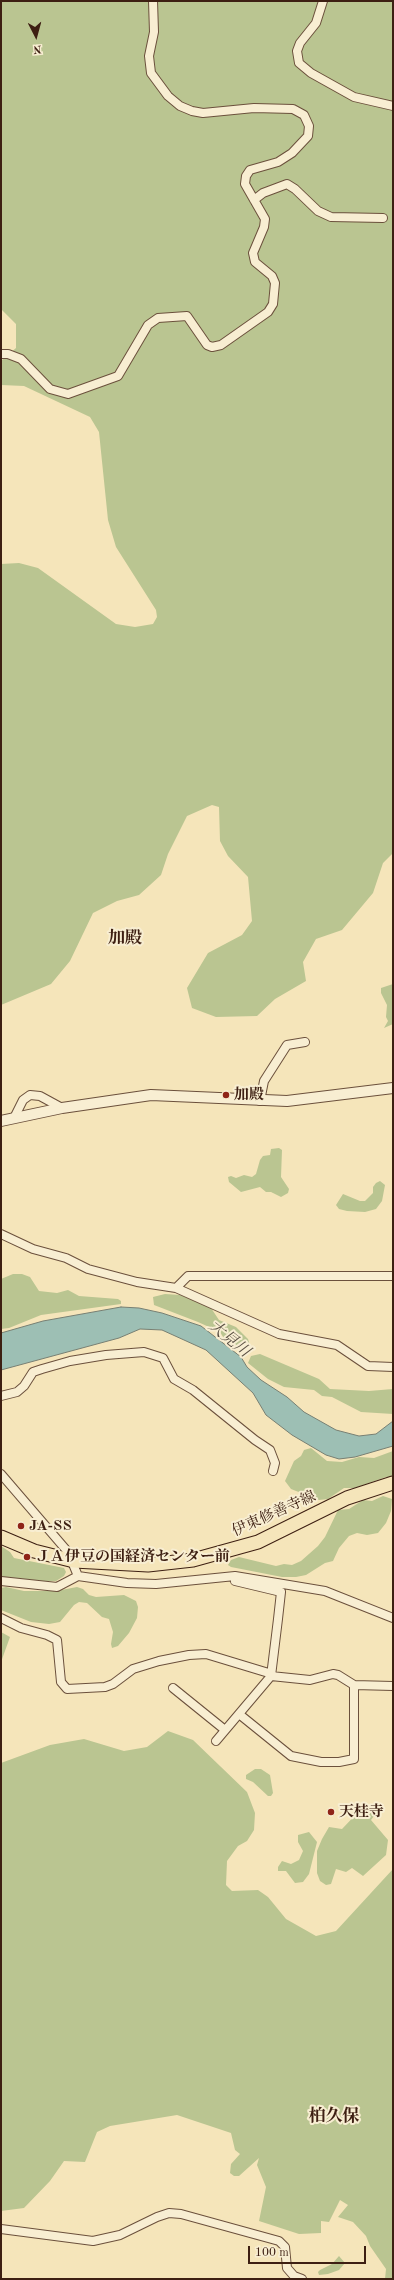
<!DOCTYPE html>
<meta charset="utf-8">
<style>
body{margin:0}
#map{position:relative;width:394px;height:2280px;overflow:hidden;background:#f5e5ba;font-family:"Old Standard TT",serif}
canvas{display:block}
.frame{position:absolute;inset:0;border:2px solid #3d1f12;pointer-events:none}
.north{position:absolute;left:16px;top:16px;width:40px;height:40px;-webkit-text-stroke:3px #f8eed2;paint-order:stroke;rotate:174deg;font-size:11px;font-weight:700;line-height:16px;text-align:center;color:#3d1f12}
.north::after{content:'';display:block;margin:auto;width:14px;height:18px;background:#3d1f12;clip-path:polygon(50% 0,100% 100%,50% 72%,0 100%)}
.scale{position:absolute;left:248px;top:2246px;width:118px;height:18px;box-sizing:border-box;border:2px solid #3d1f12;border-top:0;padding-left:5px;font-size:12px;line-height:14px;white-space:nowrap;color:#3d1f12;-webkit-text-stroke:3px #f8eed2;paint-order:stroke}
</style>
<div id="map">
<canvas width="394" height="2280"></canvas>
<div class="frame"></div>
<div class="north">N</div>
<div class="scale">100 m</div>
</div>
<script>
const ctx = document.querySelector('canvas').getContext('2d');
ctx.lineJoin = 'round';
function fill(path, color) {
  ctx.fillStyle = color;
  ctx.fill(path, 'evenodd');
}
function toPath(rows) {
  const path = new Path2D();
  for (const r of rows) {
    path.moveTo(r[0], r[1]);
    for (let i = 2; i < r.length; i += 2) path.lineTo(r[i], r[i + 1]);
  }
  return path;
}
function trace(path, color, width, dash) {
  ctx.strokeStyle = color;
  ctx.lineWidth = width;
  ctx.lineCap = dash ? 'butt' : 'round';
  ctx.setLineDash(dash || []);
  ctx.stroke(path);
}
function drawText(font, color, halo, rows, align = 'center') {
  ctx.font = font + ' "Old Standard TT","Noto Serif JP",serif';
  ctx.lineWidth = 4;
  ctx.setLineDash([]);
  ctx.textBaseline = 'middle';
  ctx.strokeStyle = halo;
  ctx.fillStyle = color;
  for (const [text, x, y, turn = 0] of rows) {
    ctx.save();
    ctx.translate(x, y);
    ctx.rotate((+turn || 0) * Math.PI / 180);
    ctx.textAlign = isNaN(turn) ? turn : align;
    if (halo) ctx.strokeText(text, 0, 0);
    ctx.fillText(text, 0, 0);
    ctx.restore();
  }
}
const green = toPath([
 [1,1,393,1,393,853,383,863,373,893,342,930,316,939,303,962,306,981,275,999,257,1016,216,1017,192,1008,187,988,208,953,242,935,252,921,248,877,228,856,220,841,219,807,212,805,187,816,168,854,161,875,139,895,117,901,93,913,70,961,51,984,1,1005,1,564,19,563,38,568,116,624,135,627,153,624,157,617,156,610,116,547,108,520,99,432,90,417,24,386,1,385,1,361,16,348,16,324,1,309],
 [393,984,393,1024,384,1028,388,1021,386,1017,387,1005,381,993,381,988],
 [279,1148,282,1150,281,1177,289,1189,288,1193,281,1197,271,1192,266,1192,260,1187,241,1192,229,1182,228,1177,231,1176,236,1178,244,1175,252,1177,256,1174,260,1160,263,1156,270,1155,271,1149],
 [380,1181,385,1185,382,1201,376,1209,365,1212,347,1211,339,1209,336,1205,343,1194,360,1201,365,1201,373,1193,373,1187,376,1183],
 [13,1274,22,1274,30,1277,39,1291,57,1293,68,1290,79,1296,118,1299,121,1301,121,1304,41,1315,9,1328,1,1329,1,1279],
 [165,1294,180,1295,211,1308,219,1320,236,1327,248,1339,250,1345,247,1351,227,1343,220,1332,198,1322,154,1305,153,1297],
 [260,1354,319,1379,330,1389,369,1391,393,1389,393,1414,361,1412,332,1397,322,1396,314,1390,284,1387,268,1379,248,1363,251,1356],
 [311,1448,327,1461,342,1462,359,1457,374,1458,393,1451,393,1478,386,1477,355,1488,344,1488,328,1499,319,1500,291,1489,285,1481,294,1461,301,1456,304,1450],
 [383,1496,392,1499,391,1511,386,1523,378,1533,367,1535,357,1533,349,1536,339,1548,333,1561,325,1563,306,1575,296,1577,282,1577,231,1567,228,1565,231,1560,239,1557,276,1566,284,1564,292,1565,301,1561,318,1546,325,1537,338,1510,349,1509,363,1500,372,1501],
 [1,1546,10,1552,14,1558,64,1568,66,1572,64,1576,56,1581,29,1581,1,1577],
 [6,1587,24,1591,56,1591,77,1587,83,1589,89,1595,96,1597,124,1595,136,1601,138,1607,137,1618,129,1633,118,1646,112,1648,111,1644,113,1632,109,1619,102,1617,87,1603,79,1602,74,1605,60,1622,49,1624,31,1622,1,1610,1,1588],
 [1,1632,10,1637,1,1662],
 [168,1731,193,1740,247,1792,255,1813,254,1830,247,1841,238,1846,227,1861,226,1885,232,1891,258,1890,268,1897,286,1919,316,1936,336,1931,393,1869,393,2279,385,2279,386,2269,370,2246,366,2236,353,2222,338,2217,348,2205,340,2200,329,2222,321,2221,321,2233,299,2234,259,2221,266,2187,257,2165,259,2158,239,2176,234,2176,230,2173,231,2164,240,2154,235,2150,231,2133,177,2115,110,2126,97,2132,85,2162,64,2161,50,2181,24,2208,1,2211,1,1763,50,1745,84,1739,124,1751,147,1747],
 [255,1769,261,1769,270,1775,273,1793,271,1796,268,1796,253,1782,246,1779,246,1775],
 [363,1807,366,1807,374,1816,371,1820,388,1840,386,1855,363,1876,352,1868,346,1872,336,1869,331,1884,326,1885,320,1881,317,1873,317,1851,322,1839,329,1827,342,1829],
 [309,1832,317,1842,309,1874,303,1882,295,1883,286,1871,278,1871,278,1867,282,1861,291,1864,299,1860,303,1851,298,1842,298,1835],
 [339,2256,345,2263,339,2270,328,2274,319,2275,318,2272,320,2270,332,2264]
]);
const water = toPath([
 [121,1307,139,1308,162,1313,201,1326,241,1357,247,1367,261,1380,287,1397,304,1412,336,1430,359,1436,376,1434,393,1421,393,1446,355,1457,339,1459,326,1455,292,1435,266,1415,253,1393,206,1350,162,1330,140,1329,119,1338,1,1370,1,1333,43,1321,121,1307]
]);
const minor = toPath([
 [323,1,316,23,300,43,297,51,299,63,311,73,354,97,393,106],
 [254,200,263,193,287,184,295,189,318,211,331,217,383,218],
 [1,354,8,354,21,359,50,389,68,394,118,376,148,325,158,318,187,316,207,345,212,347,221,345,268,312,273,304,275,283,272,276,255,262,253,253,264,227,265,219,245,184,246,176,250,170,278,162,292,153,308,136,309,126,304,115,293,109,254,108,203,113,192,111,180,106,168,96,151,73,149,56,154,32,153,1],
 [260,1101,264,1081,287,1045,305,1042],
 [14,1118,23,1100,30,1095,40,1096,62,1108],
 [1,1234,33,1249,66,1258,88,1269,137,1282,176,1288,188,1276,393,1276],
 [176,1288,279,1334,337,1345,368,1366,393,1367],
 [1,1396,17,1392,24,1386,33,1372,42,1369,70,1361,106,1355,144,1352,163,1358,174,1379,193,1390,255,1440,270,1450,275,1463,273,1471],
 [1,1474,68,1552,78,1576,127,1583,156,1584,235,1576,325,1591,393,1618],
 [1,1581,57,1587,78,1576],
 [1,1618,21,1628,47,1635,57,1640,61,1682,67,1689,105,1687,113,1684,133,1669,159,1661,189,1655,206,1654,272,1674],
 [271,1676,310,1680,333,1674,338,1675,354,1685],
 [173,1688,225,1730],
 [239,1714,291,1756,321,1762,339,1762,354,1759,354,1685,393,1686],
 [216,1741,271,1676,278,1619,281,1592,235,1581],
 [1,2229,93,2241,120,2235,157,2217,169,2213,181,2214,279,2241,285,2247,287,2268,294,2276,302,2279]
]);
const tertiary = toPath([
 [1,1121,62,1108,151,1095,287,1101,393,1088]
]);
const primary = toPath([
 [1,1537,34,1551,74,1561,148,1565,193,1560,258,1542,347,1498,393,1483]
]);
const markers = [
 [226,1095,4,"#8f2418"],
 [21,1526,4,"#8f2418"],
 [27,1557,4,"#8f2418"],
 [331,1812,4,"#8f2418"]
];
const poiNames = [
 ["加殿",234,1095],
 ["JA-SS",29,1526],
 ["ＪＡ伊豆の国経済センター前",35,1557],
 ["天桂寺",339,1812]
];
const streetNames = [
 ["伊東修善寺線",274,1514,-24]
];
const waterNames = [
 ["大見川",229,1339,39]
];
const quarterNames = [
 ["加殿",125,939],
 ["柏久保",334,2117]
];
fill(green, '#bac591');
fill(water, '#9dbfb4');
trace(water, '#777f73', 1);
trace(minor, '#6b503c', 10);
trace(tertiary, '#6b503c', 12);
trace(primary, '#3d1f12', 15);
trace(minor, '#f8eed2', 8);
trace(tertiary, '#f8eed2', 10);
trace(primary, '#f5e5ba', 13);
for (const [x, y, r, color] of markers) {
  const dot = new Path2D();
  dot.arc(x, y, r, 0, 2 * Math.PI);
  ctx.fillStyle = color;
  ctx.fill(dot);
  trace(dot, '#f8eed2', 1.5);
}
drawText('bold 15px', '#3d1f12', '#f8eed2', poiNames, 'left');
drawText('15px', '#3d1f12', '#f8eed2', streetNames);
drawText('italic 16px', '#5a4f43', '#f8eed2', waterNames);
drawText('bold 17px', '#3d1f12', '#f8eed2', quarterNames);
</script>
